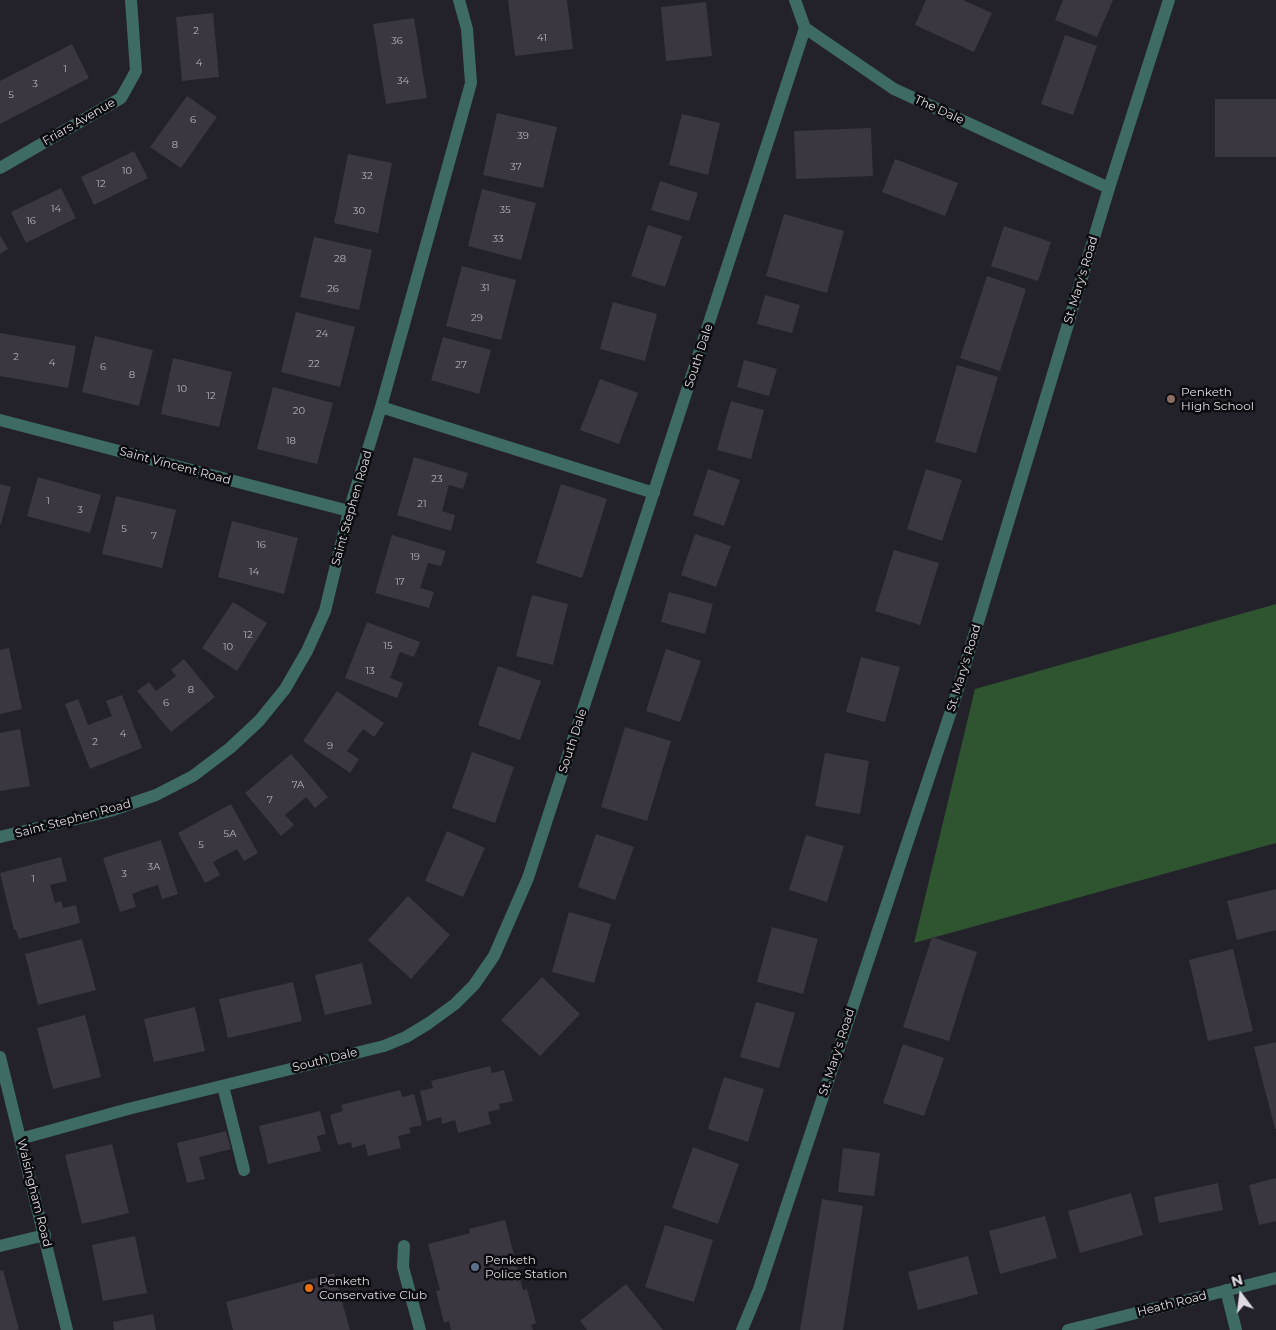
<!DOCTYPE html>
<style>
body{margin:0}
#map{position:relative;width:1276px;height:1330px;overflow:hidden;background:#232129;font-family:Montserrat,sans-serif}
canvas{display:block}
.north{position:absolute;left:1216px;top:1270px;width:50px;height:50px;-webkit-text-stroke:4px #0c0b0f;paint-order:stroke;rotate:345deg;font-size:14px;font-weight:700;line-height:20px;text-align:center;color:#dedce2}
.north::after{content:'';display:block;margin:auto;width:18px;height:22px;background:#dedce2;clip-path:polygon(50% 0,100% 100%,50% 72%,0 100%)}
</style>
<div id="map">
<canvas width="1276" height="1330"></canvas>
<div class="north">N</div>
</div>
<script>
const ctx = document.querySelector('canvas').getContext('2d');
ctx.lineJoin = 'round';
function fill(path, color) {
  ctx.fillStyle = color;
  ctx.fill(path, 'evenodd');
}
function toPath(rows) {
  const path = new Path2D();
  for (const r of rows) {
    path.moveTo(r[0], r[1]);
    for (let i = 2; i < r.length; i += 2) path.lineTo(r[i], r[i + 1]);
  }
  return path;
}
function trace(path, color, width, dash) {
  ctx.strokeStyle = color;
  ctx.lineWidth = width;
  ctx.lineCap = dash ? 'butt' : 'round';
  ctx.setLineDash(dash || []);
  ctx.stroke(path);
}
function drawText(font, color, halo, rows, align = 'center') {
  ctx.font = font + ' Montserrat,sans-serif';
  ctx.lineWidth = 5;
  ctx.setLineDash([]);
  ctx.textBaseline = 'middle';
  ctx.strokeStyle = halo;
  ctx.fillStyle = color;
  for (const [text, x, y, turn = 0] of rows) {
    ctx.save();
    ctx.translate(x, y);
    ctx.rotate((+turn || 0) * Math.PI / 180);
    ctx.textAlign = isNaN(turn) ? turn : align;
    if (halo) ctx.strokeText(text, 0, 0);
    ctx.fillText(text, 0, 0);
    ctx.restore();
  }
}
const green = toPath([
 [1276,604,1276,843,914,943,975,689]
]);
const building = toPath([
 [508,0,567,0,573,49,515,56],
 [926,0,963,0,992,13,974,52,915,25],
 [1063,0,1113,0,1097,37,1055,20],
 [706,2,712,56,666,61,661,7],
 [213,13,219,77,182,81,176,17],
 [414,18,427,98,386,104,373,24],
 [1065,35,1097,46,1073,115,1041,104],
 [72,44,89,78,0,124,0,81],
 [187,96,217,117,181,168,150,147],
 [1215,99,1276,99,1276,157,1215,157],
 [497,113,557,127,543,188,483,175],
 [682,114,720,123,708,175,669,165],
 [871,128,873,176,796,179,794,131],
 [134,151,148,178,94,205,81,177],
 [348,154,392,163,378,233,334,223],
 [895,159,958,183,945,216,882,192],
 [660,181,698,193,689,221,651,210],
 [61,188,76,218,26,243,11,212],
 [482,189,536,203,521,260,468,246],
 [784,214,844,231,827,293,766,276],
 [648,225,682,236,665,287,631,276],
 [1004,226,1051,242,1038,281,991,266],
 [0,235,8,249,0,254],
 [314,237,372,250,359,310,300,297],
 [462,266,516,280,501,340,446,326],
 [987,276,1026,289,1000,371,960,358],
 [765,295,800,305,792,333,757,324],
 [613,302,657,314,645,361,600,349],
 [296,312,355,327,340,387,281,372],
 [0,333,76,346,68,388,0,376],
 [95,336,153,350,139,406,82,392],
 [443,337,491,350,479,394,431,380],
 [173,358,232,372,219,427,161,414],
 [744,360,777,369,769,396,737,387],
 [957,365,998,377,976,453,935,442],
 [600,379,638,393,619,444,580,430],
 [273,387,333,403,317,464,257,449],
 [731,401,764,410,751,459,717,450],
 [414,457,468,473,463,489,449,485,442,511,455,515,451,531,397,515],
 [708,469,740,480,724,526,693,515],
 [926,469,962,480,942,541,907,529],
 [38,477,101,495,90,533,27,516],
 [0,484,11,487,1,524,0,524],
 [561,484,607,499,582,578,536,563],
 [116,496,176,510,162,568,102,554],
 [232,521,298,538,284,594,218,577],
 [695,534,731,546,716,587,681,575],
 [392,535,446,551,441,566,428,563,424,576,420,588,434,592,429,608,375,593],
 [894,550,939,563,920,625,875,611],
 [669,592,713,604,705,634,661,622],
 [532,595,568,604,553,665,516,656],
 [233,602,267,623,237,671,202,648],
 [367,622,420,642,414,657,400,652,390,678,403,683,397,698,345,678],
 [9,648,22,709,0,714,0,650],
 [666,649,701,661,680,722,646,711],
 [861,657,900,667,885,722,846,712],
 [184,659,215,697,171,732,137,691,149,682,156,691,176,676,171,670],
 [498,666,541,681,520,740,478,725],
 [337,691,384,723,374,737,363,729,347,751,359,759,350,773,303,741],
 [122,695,142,748,90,769,65,704,78,699,88,725,112,716,106,701],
 [625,727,671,741,647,821,601,807],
 [20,729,30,786,0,791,0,733],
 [472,752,514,767,495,823,452,808],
 [825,753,869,761,860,814,815,806],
 [291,754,328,797,315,808,306,797,285,815,294,825,281,836,245,793],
 [231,804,258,853,244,861,237,849,213,862,220,875,205,883,178,833],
 [447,831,485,848,463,897,425,881],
 [596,834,634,847,615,900,578,887],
 [806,835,844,846,827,902,789,890],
 [161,840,178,894,162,899,158,885,145,889,132,894,136,907,120,912,103,858],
 [61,857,67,881,50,885,55,903,61,901,63,908,76,905,80,923,19,939,16,930,14,930,0,873],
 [1276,889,1276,930,1237,940,1227,901],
 [408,896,450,935,411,979,368,940],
 [569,912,611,924,594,983,552,972],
 [772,927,818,939,803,994,757,982],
 [932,937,977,952,949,1041,903,1027],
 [82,939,96,990,38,1005,25,954],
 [1233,949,1253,1031,1208,1041,1189,960],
 [362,963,372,1004,325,1015,315,975],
 [542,977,580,1014,540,1056,501,1020],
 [293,982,302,1021,228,1038,219,999],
 [756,1002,795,1013,779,1068,740,1057],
 [195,1007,205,1051,154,1062,144,1019],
 [85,1015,101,1077,53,1089,37,1028],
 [1276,1042,1276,1129,1275,1129,1254,1047],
 [903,1044,944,1058,924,1116,883,1103],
 [490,1066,492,1073,504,1070,513,1101,499,1104,500,1109,488,1112,491,1124,458,1133,455,1120,442,1124,441,1117,427,1121,420,1091,433,1088,431,1081],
 [724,1077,764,1089,748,1142,708,1129],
 [400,1090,402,1097,414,1094,422,1125,409,1128,411,1133,398,1136,401,1148,368,1156,365,1144,352,1148,351,1142,338,1145,330,1115,343,1111,341,1105],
 [320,1111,326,1134,317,1136,321,1151,268,1164,259,1126],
 [226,1131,231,1149,199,1157,205,1179,187,1183,177,1143],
 [112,1144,129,1213,82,1224,65,1155],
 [693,1147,739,1164,718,1224,672,1208],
 [843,1148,880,1153,874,1196,838,1192],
 [1276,1178,1276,1221,1259,1225,1249,1185],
 [1218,1183,1223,1210,1159,1223,1154,1197],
 [1131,1193,1143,1235,1080,1253,1068,1211],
 [822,1199,863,1206,843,1330,800,1330],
 [1045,1216,1057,1258,1000,1274,989,1231],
 [505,1220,523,1290,527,1289,536,1323,531,1325,533,1330,451,1330,449,1321,444,1323,436,1291,440,1290,428,1244,470,1233,469,1229],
 [665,1225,713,1240,694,1302,645,1287],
 [135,1236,147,1293,103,1301,92,1245],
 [968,1256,978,1294,918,1310,908,1272],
 [3,1270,19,1329,17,1330,0,1330,0,1271],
 [334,1273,350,1330,233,1330,226,1302],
 [626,1284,663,1330,587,1330,580,1321],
 [153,1314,156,1330,114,1330,113,1322]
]);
const service = toPath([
 [223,1086,244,1170],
 [404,1246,403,1267,420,1330],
 [1226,1290,1236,1330]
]);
const minor = toPath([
 [795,0,805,28,894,89,1109,188],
 [0,168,121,98,136,71,131,0],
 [381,407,654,493],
 [0,420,349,511],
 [0,837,110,811,156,795,193,776,230,748,259,721,285,689,307,651,325,611,349,511,381,407,471,83,467,29,459,0],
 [0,1057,67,1330],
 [20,1139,128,1109,384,1046,406,1037,429,1023,455,1004,474,985,494,956,528,878,805,28],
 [0,1246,45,1235]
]);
const tertiary = toPath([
 [742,1330,759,1289,954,702,1109,188,1169,0],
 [1068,1330,1276,1278]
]);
const markers = [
 [1171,399,5,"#8d6e63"],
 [475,1267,5,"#5c6f8a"],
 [309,1288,5,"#e8710a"]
];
const numberNames = [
 ["2",196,31],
 ["41",542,38],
 ["36",397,41],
 ["4",199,63],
 ["1",65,69],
 ["34",403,81],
 ["3",35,84],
 ["5",11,95],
 ["6",193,120],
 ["39",523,136],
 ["8",175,145],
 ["37",516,167],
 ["10",127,171],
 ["32",367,176],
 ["12",101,184],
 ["14",56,209],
 ["35",505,210],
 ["30",359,211],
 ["16",31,221],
 ["33",498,239],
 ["28",340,259],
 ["31",485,288],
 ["26",333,289],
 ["29",477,318],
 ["24",322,334],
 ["2",16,357],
 ["4",52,363],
 ["22",314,364],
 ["27",461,365],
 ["6",103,367],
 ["8",132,375],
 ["10",182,389],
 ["12",211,396],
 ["20",299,411],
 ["18",291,441],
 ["23",437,479],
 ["1",48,501],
 ["21",422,504],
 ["3",80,510],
 ["5",124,529],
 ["7",154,536],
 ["16",261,545],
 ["19",415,557],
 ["14",254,572],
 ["17",400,582],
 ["12",248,635],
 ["15",388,646],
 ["10",228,647],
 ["13",370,671],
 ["8",191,690],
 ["6",166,703],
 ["4",123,734],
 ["2",95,742],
 ["9",330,746],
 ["7A",298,785],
 ["7",270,800],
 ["5A",230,834],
 ["5",201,845],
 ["3A",154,867],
 ["3",124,874],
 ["1",33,879]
];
const streetNames = [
 ["The Dale",939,110,25],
 ["Friars Avenue",79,122,-30],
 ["St. Mary's Road",1081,280,-73],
 ["South Dale",699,356,-72],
 ["Saint Vincent Road",175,466,15],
 ["Saint Stephen Road",352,508,-74],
 ["St. Mary's Road",964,668,-73],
 ["South Dale",573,741,-72],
 ["Saint Stephen Road",73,819,-15],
 ["St. Mary's Road",837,1052,-72],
 ["South Dale",325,1060,-14],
 ["Walsingham Road",34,1193,76],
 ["Heath Road",1172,1304,-14]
];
const poiNames = [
 ["Penketh",1181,392],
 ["High School",1181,406],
 ["Penketh",485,1260],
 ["Police Station",485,1274],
 ["Penketh",319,1281],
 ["Conservative Club",319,1295]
];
fill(green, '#2e5430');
fill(building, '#3a3740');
trace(service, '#3e6b64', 12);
trace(minor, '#3e6b64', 12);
trace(tertiary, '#3e6b64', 12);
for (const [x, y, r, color] of markers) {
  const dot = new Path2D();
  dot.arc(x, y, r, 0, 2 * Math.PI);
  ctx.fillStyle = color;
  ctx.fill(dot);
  trace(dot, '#0c0b0f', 2);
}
drawText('10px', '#b5b3ba', null, numberNames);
drawText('12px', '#dedce2', '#0c0b0f', streetNames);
drawText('12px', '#dedce2', '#0c0b0f', poiNames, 'left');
</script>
